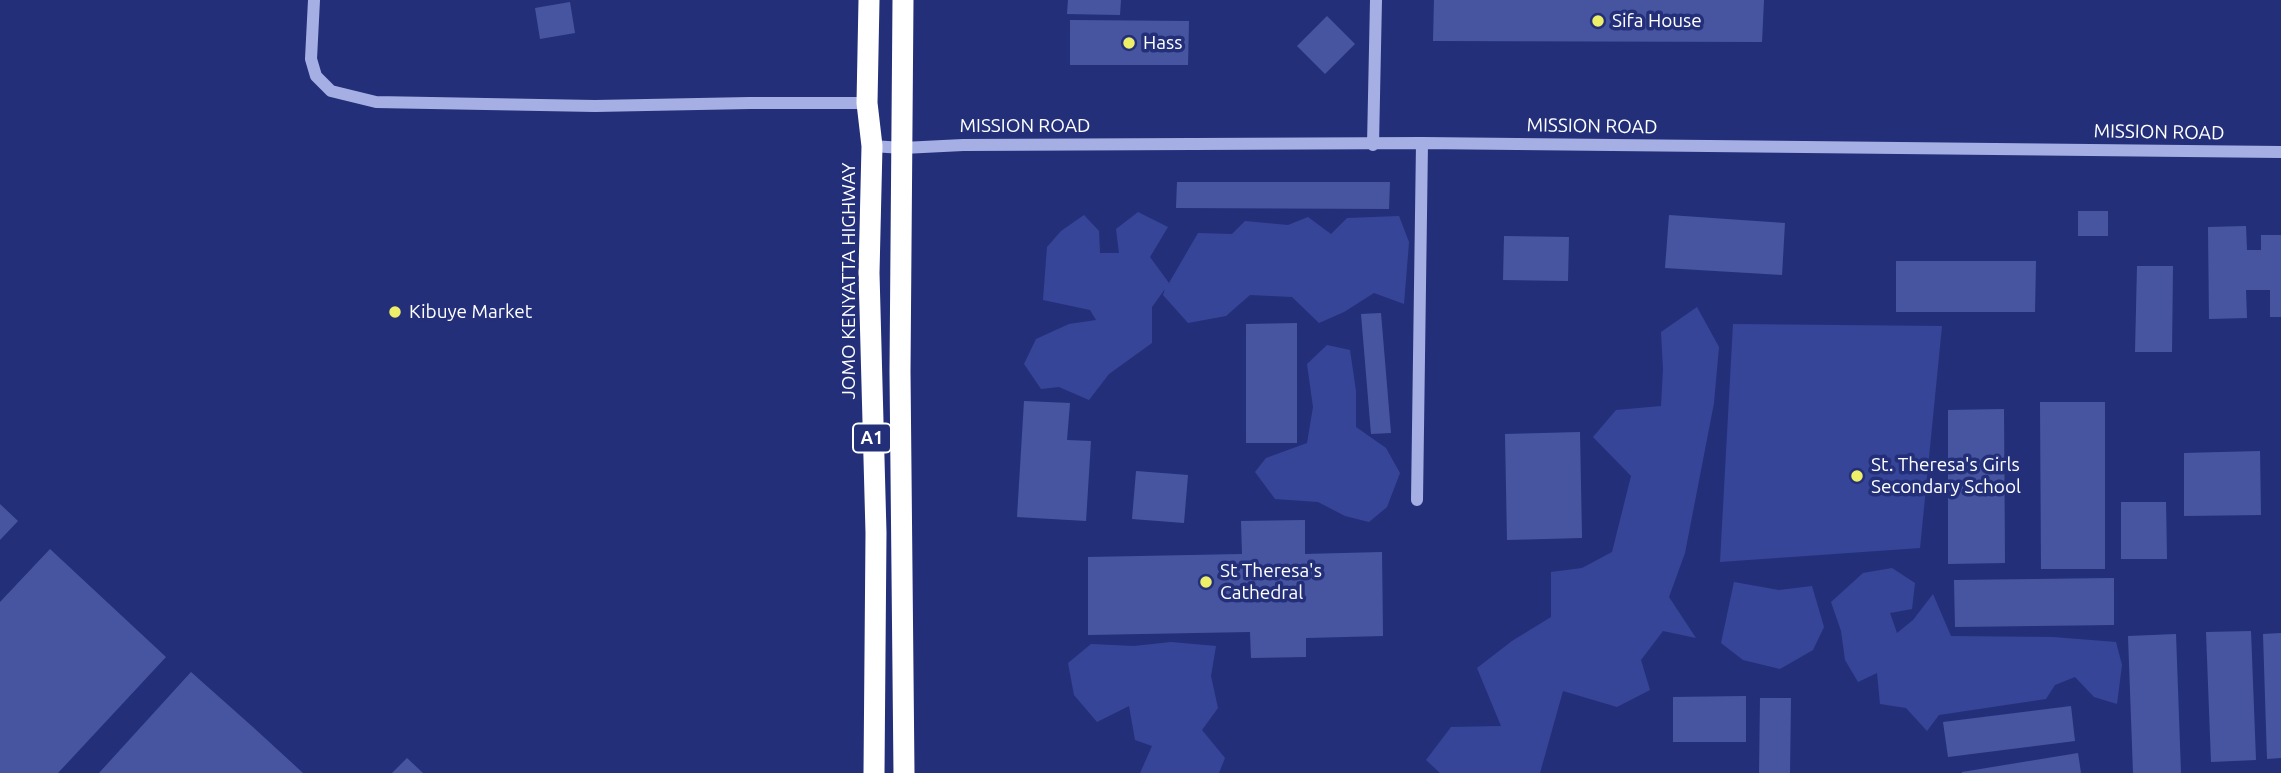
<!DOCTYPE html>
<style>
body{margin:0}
canvas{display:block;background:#232f79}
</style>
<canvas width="2281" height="773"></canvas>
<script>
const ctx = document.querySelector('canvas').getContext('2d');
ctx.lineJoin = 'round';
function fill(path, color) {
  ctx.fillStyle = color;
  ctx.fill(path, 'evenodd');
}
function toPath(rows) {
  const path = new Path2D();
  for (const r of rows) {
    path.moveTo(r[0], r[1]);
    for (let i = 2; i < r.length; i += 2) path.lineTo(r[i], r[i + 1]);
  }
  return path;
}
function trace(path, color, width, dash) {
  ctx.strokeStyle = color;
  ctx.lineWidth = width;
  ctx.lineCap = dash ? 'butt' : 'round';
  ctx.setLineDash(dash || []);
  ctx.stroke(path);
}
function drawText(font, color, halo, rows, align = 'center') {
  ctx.font = font + ' Ubuntu,sans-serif';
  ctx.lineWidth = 7;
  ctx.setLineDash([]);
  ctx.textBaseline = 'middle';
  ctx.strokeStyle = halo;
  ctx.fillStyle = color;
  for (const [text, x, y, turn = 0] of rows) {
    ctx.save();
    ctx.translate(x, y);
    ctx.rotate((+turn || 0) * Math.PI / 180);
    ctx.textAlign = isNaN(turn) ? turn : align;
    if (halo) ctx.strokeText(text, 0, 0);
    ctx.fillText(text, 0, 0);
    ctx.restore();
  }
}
const green = toPath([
 [1138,212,1168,227,1150,257,1169,283,1198,233,1232,234,1245,221,1288,225,1308,217,1331,234,1347,218,1399,216,1409,242,1404,304,1374,293,1344,312,1319,323,1292,297,1250,295,1226,316,1188,323,1163,295,1165,289,1152,307,1152,343,1109,374,1089,400,1059,387,1041,389,1024,364,1036,339,1069,324,1096,320,1090,310,1043,300,1047,247,1061,231,1084,215,1099,231,1100,253,1119,253,1116,229],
 [1697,307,1719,347,1714,403,1685,553,1669,597,1696,638,1663,631,1641,660,1650,690,1617,707,1563,691,1540,773,1440,773,1426,760,1451,727,1501,726,1477,668,1512,641,1551,617,1551,572,1582,568,1612,552,1631,476,1593,437,1616,410,1661,406,1663,369,1661,332],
 [1733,324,1942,326,1920,548,1720,562],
 [1327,345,1350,350,1356,391,1356,427,1386,448,1400,473,1387,507,1369,522,1345,516,1318,502,1275,499,1255,472,1266,458,1307,443,1313,407,1307,364],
 [1892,568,1915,583,1912,609,1890,613,1897,633,1913,620,1933,594,1951,636,2053,637,2116,642,2122,665,2117,704,2094,697,2075,677,2055,685,2046,699,1939,715,1927,731,1906,708,1880,704,1877,673,1858,682,1845,660,1841,631,1831,602,1863,573],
 [1734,582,1779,590,1812,586,1824,627,1813,650,1780,669,1743,660,1721,643],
 [1171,642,1216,646,1211,676,1218,708,1202,730,1225,758,1219,773,1140,773,1152,746,1135,740,1129,706,1097,722,1074,695,1068,663,1091,644,1134,646]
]);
const building = toPath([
 [1068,0,1121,0,1120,15,1067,14],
 [1434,0,1764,0,1762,42,1433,41],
 [570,2,575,33,540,39,535,8],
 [1327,16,1355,44,1325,74,1297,46],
 [1070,20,1189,21,1188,65,1070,65],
 [1177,182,1390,182,1389,209,1176,208],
 [2078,211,2108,211,2108,236,2078,236],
 [1669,215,1785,223,1782,275,1665,268],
 [2246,226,2247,250,2261,250,2261,235,2281,235,2281,317,2270,317,2270,290,2246,290,2247,318,2209,319,2208,227],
 [1504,236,1569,237,1568,281,1503,280],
 [1896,261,2036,261,2035,312,1896,312],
 [2137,266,2173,266,2172,352,2135,352],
 [1381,313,1391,433,1371,434,1361,314],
 [1297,323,1297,443,1246,443,1246,324],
 [1024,401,1070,403,1067,440,1091,441,1086,521,1017,517],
 [2040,402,2105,402,2105,569,2041,569],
 [2004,409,2005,563,1948,564,1948,410],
 [1580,432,1582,538,1507,540,1505,434],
 [2260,451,2261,515,2184,516,2184,453],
 [1136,471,1188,475,1184,523,1132,519],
 [2121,502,2166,502,2167,559,2121,559],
 [0,504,18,521,0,540],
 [1305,520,1305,554,1382,552,1383,636,1306,638,1306,657,1251,658,1250,632,1088,635,1088,557,1242,554,1241,521],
 [50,549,166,657,58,773,0,773,0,602],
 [2114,578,2114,625,1955,627,1954,580],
 [2251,631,2256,760,2211,762,2206,632],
 [2281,633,2281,758,2267,759,2263,634],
 [2176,634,2181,773,2133,773,2128,636],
 [191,672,254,728,303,773,99,773],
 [1746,696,1746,742,1673,742,1673,697],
 [1760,698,1791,698,1790,773,1759,773],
 [2071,706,2075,741,1948,757,1943,722],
 [2078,753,2081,773,1962,773,1962,772],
 [407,758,423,773,392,773]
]);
const minor = toPath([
 [314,0,311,59,316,76,331,91,376,102,595,106,750,103,867,103],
 [1373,145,1376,0],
 [872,146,903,148,963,145,1422,143,2281,152],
 [1417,500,1422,143]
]);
const highway = toPath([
 [869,0,867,103,872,146,869,273,876,533,874,773],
 [903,0,900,371,904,773]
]);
const markers = [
 [1598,21,7,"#eeef68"],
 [1129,43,7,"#eeef68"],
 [395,312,7,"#eeef68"],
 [1857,476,7,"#eeef68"],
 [1206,582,7,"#eeef68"]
];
const shields = [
 [872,438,38]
];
const shieldNames = [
 ["A1",872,438]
];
const poiNames = [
 ["Sifa House",1612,21],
 ["Hass",1143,43],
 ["Kibuye Market",409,312],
 ["St. Theresa's Girls",1871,465],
 ["Secondary School",1871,487],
 ["St Theresa's",1220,571],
 ["Cathedral",1220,593]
];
const streetNames = [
 ["MISSION ROAD",1025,126],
 ["MISSION ROAD",1592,126,1],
 ["MISSION ROAD",2159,132,1],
 ["JOMO KENYATTA HIGHWAY",849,281,-90]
];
fill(green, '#364597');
fill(building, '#4755a0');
trace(minor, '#a5afe4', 12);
trace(highway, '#fff', 21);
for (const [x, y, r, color] of markers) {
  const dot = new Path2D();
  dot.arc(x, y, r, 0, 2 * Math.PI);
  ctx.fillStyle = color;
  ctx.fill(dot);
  trace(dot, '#232f79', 2.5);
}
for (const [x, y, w] of shields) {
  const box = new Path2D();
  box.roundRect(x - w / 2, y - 14.5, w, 29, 5);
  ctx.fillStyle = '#232f79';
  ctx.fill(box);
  trace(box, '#fff', 2);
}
drawText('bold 18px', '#fff', null, shieldNames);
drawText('19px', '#fff', '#232f79', poiNames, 'left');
drawText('19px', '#fff', '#232f79', streetNames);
</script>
